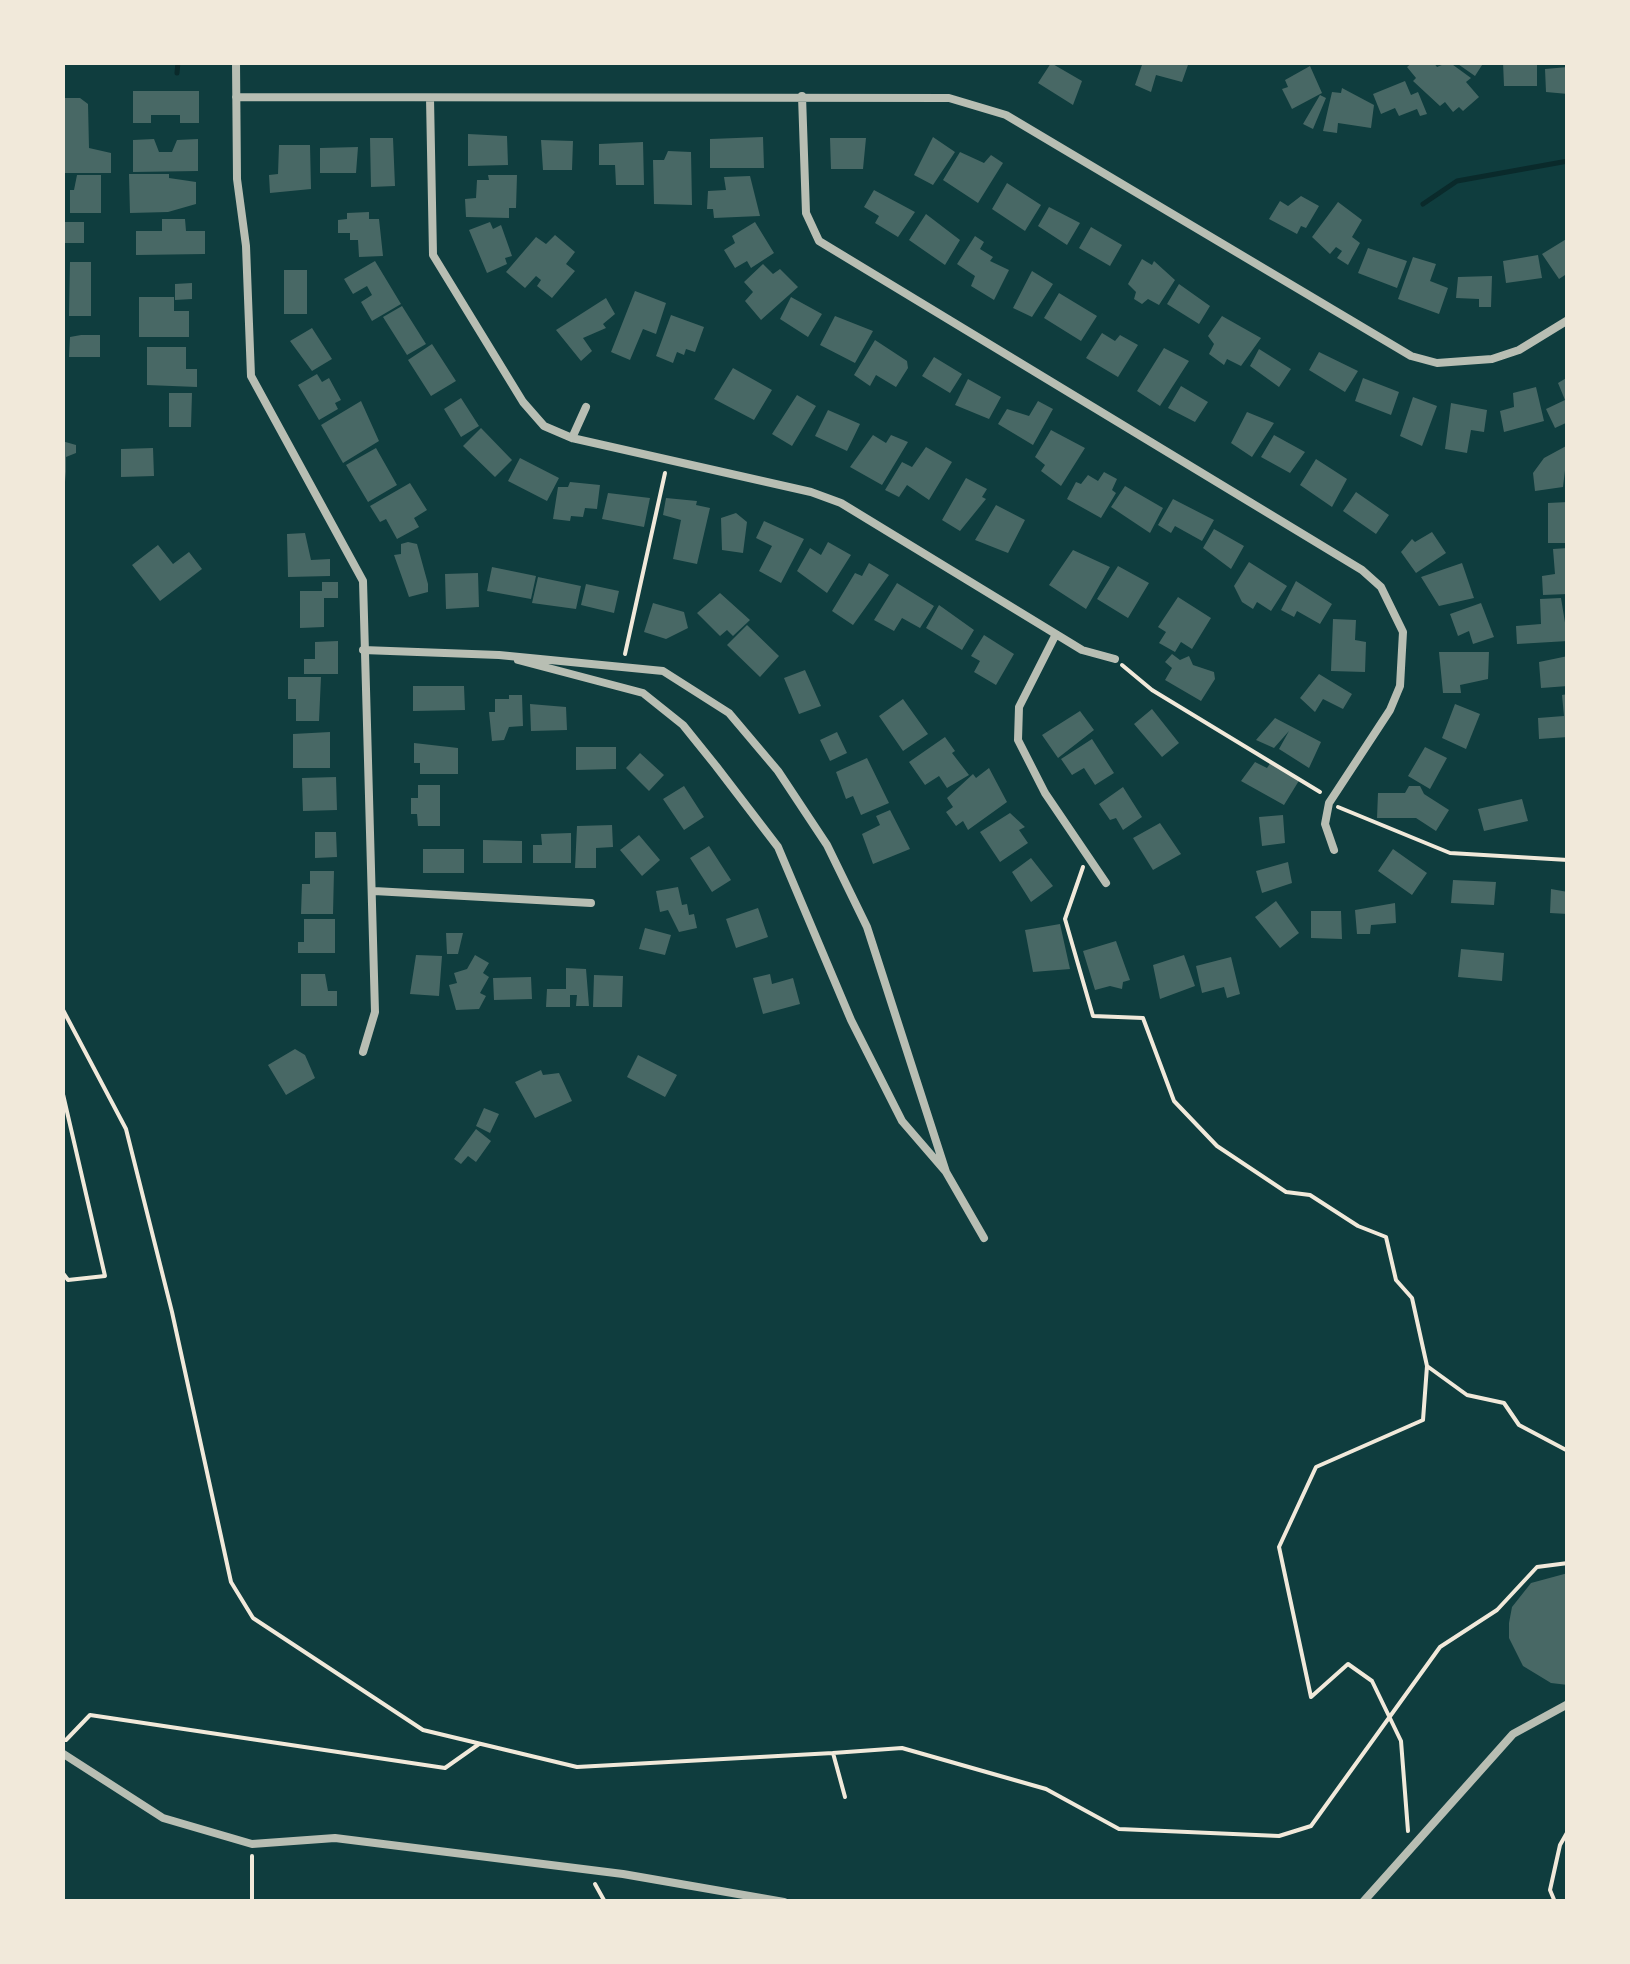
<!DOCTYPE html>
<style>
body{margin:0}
#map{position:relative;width:1630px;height:1964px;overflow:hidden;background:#0f3d3e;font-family:Mulish,sans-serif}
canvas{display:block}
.frame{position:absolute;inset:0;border:65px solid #f1e9da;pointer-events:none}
</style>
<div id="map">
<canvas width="1630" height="1964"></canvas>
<div class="frame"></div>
</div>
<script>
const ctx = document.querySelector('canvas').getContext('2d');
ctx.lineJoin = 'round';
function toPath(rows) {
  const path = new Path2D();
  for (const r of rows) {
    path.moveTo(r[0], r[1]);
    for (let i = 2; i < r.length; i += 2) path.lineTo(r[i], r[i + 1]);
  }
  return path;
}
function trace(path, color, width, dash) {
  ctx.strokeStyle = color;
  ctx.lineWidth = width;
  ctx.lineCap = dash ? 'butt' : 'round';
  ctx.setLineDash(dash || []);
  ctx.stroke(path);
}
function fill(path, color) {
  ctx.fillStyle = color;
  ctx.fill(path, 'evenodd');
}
const stream = toPath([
 [177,73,178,62],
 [1423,204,1457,181,1568,161]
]);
const building = toPath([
 [1143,62,1189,62,1182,82,1156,75,1151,92,1135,85],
 [1413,62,1433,62,1437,67,1449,62,1471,78,1466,82,1479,97,1463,111,1459,107,1453,112,1445,102,1440,106,1413,81,1416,78,1407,67],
 [1455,62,1484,62,1475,76],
 [1503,62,1537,62,1537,86,1504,86],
 [1051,63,1082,81,1073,105,1038,83],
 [1310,66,1322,93,1292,109,1282,89,1288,87,1285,80],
 [1568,67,1568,94,1546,92,1545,69],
 [1405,81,1411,95,1418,92,1427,114,1420,116,1417,109,1399,116,1395,108,1381,114,1373,94],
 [1342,88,1374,105,1371,128,1338,123,1337,133,1323,131,1332,92,1341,93],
 [133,91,199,91,199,123,180,123,180,115,151,115,151,123,133,123],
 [1320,95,1326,98,1313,129,1303,124],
 [62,98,80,98,88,104,89,148,111,153,111,173,62,173],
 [468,134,507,136,508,165,468,166],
 [763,137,764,168,710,168,710,139],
 [933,137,955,152,933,185,914,175],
 [370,138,393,138,395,186,371,187],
 [830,138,866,138,863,169,831,169],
 [154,139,159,152,172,152,177,140,198,139,198,171,133,172,133,140],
 [541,140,573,141,572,170,543,170],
 [643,142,644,185,616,185,615,165,599,165,599,144],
 [279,145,310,145,311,189,270,193,269,175,278,174],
 [358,147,356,173,320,173,320,148],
 [668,151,691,152,692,205,654,204,653,160,664,160],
 [960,152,984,163,991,155,1003,163,978,203,943,180],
 [129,174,169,174,169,178,196,182,196,204,168,212,130,213],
 [77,175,101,175,101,213,70,213,70,190,74,190],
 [488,175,517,175,516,208,509,208,509,218,466,217,465,199,476,198,477,180,489,180],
 [750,176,760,216,714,218,713,209,707,209,708,191,726,190,724,177],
 [1007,183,1041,205,1025,231,992,209],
 [874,190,915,212,898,237,875,223,879,216,864,207],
 [1301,196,1319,206,1306,228,1301,226,1297,234,1269,219,1280,201,1288,206],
 [1338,202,1362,220,1352,237,1360,243,1348,265,1337,258,1342,251,1336,247,1330,254,1312,237],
 [1049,207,1080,223,1067,245,1038,226],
 [369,212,369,219,379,219,383,256,359,257,358,240,350,240,350,233,338,233,338,220,347,219,347,213],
 [926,214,960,240,945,265,909,240],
 [162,219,185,219,186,231,205,231,205,254,136,255,136,231,162,231],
 [62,222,84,222,84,243,62,243],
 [490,222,493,229,501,225,512,256,505,258,507,264,487,273,469,230],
 [755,222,774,253,751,268,747,261,735,268,724,250,735,243,732,236],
 [1091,227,1122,245,1110,266,1079,248],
 [555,235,575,252,566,264,575,271,552,298,537,286,541,280,536,276,525,288,506,272,536,237,546,244],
 [975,236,984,242,980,249,993,257,990,261,1009,270,994,300,971,286,975,276,957,264],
 [1568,238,1568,273,1559,279,1542,254],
 [1368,248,1407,261,1397,288,1358,273],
 [1538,255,1542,278,1506,283,1503,261],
 [1413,257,1436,264,1430,281,1448,288,1439,314,1398,299],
 [1142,259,1152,265,1154,261,1175,280,1159,305,1148,299,1142,304,1134,299,1136,292,1128,284],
 [375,261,401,304,372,321,361,302,372,295,367,286,353,294,344,279],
 [70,262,91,262,91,316,69,316],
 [763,264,773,274,780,269,798,287,761,320,745,301,753,292,744,282],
 [284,270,307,270,307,314,284,314],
 [1032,271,1053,284,1032,317,1013,308],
 [1492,276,1491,307,1479,307,1479,299,1456,298,1458,277],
 [192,283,192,299,175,300,175,284],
 [1179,284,1210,306,1199,324,1167,304],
 [635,291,666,303,656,334,643,329,630,360,611,352],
 [1059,293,1097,316,1081,341,1044,318],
 [139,297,174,297,174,311,189,311,189,337,139,337],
 [791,297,822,314,808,337,780,319],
 [606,298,615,314,603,324,606,328,583,338,592,351,581,361,556,330],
 [402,306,426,344,407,355,383,317],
 [671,315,704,327,695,352,686,349,684,355,677,352,673,363,656,356],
 [835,316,873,331,855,363,820,345],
 [1222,316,1261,338,1241,366,1227,359,1224,365,1209,354,1214,344,1208,336],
 [312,328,332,359,312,371,290,341],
 [1102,333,1115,341,1120,335,1138,345,1118,377,1086,358],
 [81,335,100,335,100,357,69,357,70,337],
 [875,340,907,361,908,368,896,387,876,375,870,386,854,375],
 [432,344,456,381,431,396,408,360],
 [147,347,186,347,186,369,197,369,197,387,147,385],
 [1164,348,1189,361,1160,406,1137,391],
 [1259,349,1291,369,1279,387,1250,366],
 [1319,352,1358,371,1345,392,1309,370],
 [934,357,962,374,950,393,922,376],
 [733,368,772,390,754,420,714,399],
 [317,374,322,382,329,378,341,400,335,403,338,409,319,420,298,385],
 [1568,377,1568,422,1555,428,1546,409,1565,400,1558,383],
 [1363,378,1399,392,1391,415,1355,401],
 [968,379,1001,397,989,419,955,405],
 [1181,386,1208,402,1195,422,1168,408],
 [1536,387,1544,421,1504,432,1500,411,1514,407,1513,393],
 [169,393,192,393,191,427,169,427],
 [797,395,816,406,792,446,772,434],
 [1413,397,1437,406,1422,446,1400,436],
 [461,398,479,426,461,437,444,409],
 [361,401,379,441,343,463,321,425],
 [1038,401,1053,409,1033,445,998,424,1007,409,1029,416],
 [1451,403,1487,410,1484,432,1471,430,1467,453,1445,449],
 [828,410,860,424,847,451,815,436],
 [1247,412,1274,423,1252,457,1231,443],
 [481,428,512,460,495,477,463,446],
 [1051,430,1085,448,1061,486,1041,471,1045,465,1035,457],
 [873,435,886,443,891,435,908,442,882,485,850,467],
 [1274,435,1305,452,1290,473,1261,457],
 [62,441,76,445,76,453,66,457,66,482],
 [1568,445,1563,487,1535,491,1533,473,1544,458],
 [926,447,952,462,929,500,907,485,899,497,885,490,902,462,912,467],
 [153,448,154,476,121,477,121,449],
 [376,448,397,485,368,502,346,465],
 [520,458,559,478,547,501,508,481],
 [1316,459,1347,479,1332,507,1300,485],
 [1104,472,1117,479,1112,490,1116,493,1101,518,1067,499,1076,482,1081,484,1088,475,1098,481],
 [966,478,987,489,982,497,986,499,960,531,942,520],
 [570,482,600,485,597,509,585,508,583,517,571,516,570,521,553,519,558,487,568,487],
 [410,483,427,510,414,518,419,527,397,539,386,519,380,522,370,506],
 [1125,486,1163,508,1150,533,1111,507],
 [1356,492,1389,515,1376,534,1343,511],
 [608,493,650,498,644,527,602,519],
 [666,498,697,501,696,505,710,508,697,564,673,559,681,520,663,515],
 [1173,499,1214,520,1202,541,1175,526,1171,533,1158,525],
 [1568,502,1568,543,1548,543,1548,503],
 [996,505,1025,520,1008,553,975,540],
 [736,513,747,522,743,553,722,550,721,518],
 [764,521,804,539,781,583,759,571,772,546,756,538],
 [1214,529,1244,546,1231,569,1203,548],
 [1432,532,1446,553,1416,573,1401,552,1412,539,1415,542],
 [305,533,311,560,330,559,330,576,288,577,287,534],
 [408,542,417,544,428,584,428,592,409,597,394,555,401,554,401,544],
 [828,542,851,555,827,593,797,571,810,548,821,555],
 [158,545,173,564,189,552,202,569,160,601,132,565],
 [1568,548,1568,594,1543,595,1542,576,1555,574,1553,549],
 [1073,550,1110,567,1086,609,1049,585],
 [1249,562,1287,586,1271,611,1257,602,1253,609,1242,602,1234,586],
 [869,563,889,575,853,625,832,611,855,573,862,576],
 [1462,563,1474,598,1439,606,1421,577],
 [1118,566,1149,583,1128,618,1097,599],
 [492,567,536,576,531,599,487,591],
 [478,573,479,607,446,609,445,574],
 [538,577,581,586,576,609,532,603],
 [1296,581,1332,604,1320,624,1297,611,1294,617,1281,610],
 [322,582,338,582,338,598,324,598,324,627,300,628,300,591,322,591],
 [897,583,934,606,920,628,902,618,894,631,874,620],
 [586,584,619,591,614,613,581,605],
 [720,593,750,620,733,636,727,630,720,636,697,613],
 [1178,597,1211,618,1192,649,1181,642,1175,652,1159,643,1166,632,1158,627],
 [1561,598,1568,641,1517,644,1516,626,1541,624,1540,599],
 [653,603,684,612,688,628,666,639,644,632],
 [1481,603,1494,637,1473,644,1469,631,1458,636,1450,614],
 [939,605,974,630,962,650,926,628],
 [1333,619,1356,620,1355,640,1366,642,1365,672,1331,671],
 [747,625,779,656,760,677,727,645],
 [984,635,1014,654,996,685,974,672,980,661,971,656],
 [338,641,338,674,304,674,304,659,315,659,315,642],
 [1439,652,1489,652,1488,679,1460,685,1461,693,1443,693],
 [1172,654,1180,660,1189,656,1193,665,1214,672,1215,679,1201,701,1165,680,1172,668,1165,662],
 [1568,656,1568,686,1541,688,1539,662],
 [805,670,821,706,799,714,784,678],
 [1319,674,1352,694,1343,709,1323,699,1315,712,1300,698],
 [288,677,321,677,319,721,296,721,296,699,288,699],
 [413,686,464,686,465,710,413,711],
 [1568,694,1568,737,1539,739,1538,718,1564,716,1562,695],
 [509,695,522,695,523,726,509,727,504,740,492,741,489,712,495,712,495,699,509,699],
 [903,699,928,734,903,751,879,716],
 [530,704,566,707,567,730,531,731],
 [1455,704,1480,714,1466,749,1442,738],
 [1152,709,1179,743,1162,757,1134,724],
 [1080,711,1094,730,1058,758,1042,735],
 [1275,718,1321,742,1309,768,1279,749,1289,731,1274,748,1256,740],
 [330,732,330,768,293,768,293,734],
 [837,732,847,753,830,761,820,740],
 [945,737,955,751,952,753,969,775,947,788,939,776,925,785,909,762],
 [1092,739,1114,773,1095,785,1084,768,1072,775,1061,759],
 [414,743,458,748,458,774,420,774,420,763,414,763],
 [576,747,616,747,616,769,576,770],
 [1425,747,1447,758,1430,789,1408,776],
 [640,753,664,775,649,791,626,768],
 [867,758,889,803,861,815,853,796,846,799,836,772],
 [1255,762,1267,768,1271,762,1300,779,1284,805,1241,781],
 [989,768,1007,802,968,830,963,821,956,826,946,812,953,807,947,798,973,774,976,778],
 [336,777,337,810,303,811,302,778],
 [418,785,440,785,440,826,418,826,417,814,411,814,411,798,418,798],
 [684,786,704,817,684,830,663,799],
 [1409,786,1420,786,1424,794,1449,810,1436,831,1416,818,1377,818,1378,793,1405,793],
 [1123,787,1142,817,1123,830,1116,818,1110,820,1099,804],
 [1522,799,1528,821,1484,831,1478,809],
 [890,810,910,849,873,864,862,834,880,825,876,816],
 [1010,813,1025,827,1019,830,1028,843,1000,862,980,832],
 [1283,815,1285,843,1262,846,1259,817],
 [1160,823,1181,854,1153,870,1133,838],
 [612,825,613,847,596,848,596,868,575,868,577,826],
 [315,832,336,832,337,857,315,858],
 [571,833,571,863,533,863,533,845,542,845,541,834],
 [639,835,660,860,642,876,620,850],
 [483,840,522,841,522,863,483,863],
 [709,846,731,880,712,892,690,858],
 [423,849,464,849,464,873,423,873],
 [1393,849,1427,873,1412,895,1378,871],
 [1031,858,1053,886,1031,902,1012,872],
 [1288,862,1292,883,1262,893,1256,871],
 [310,871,334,871,333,914,301,914,302,884,310,884],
 [1453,880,1496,882,1494,905,1451,903],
 [678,887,682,905,687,904,689,915,694,914,697,928,679,932,668,910,660,912,656,891],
 [1551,889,1568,892,1568,914,1550,913],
 [1276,901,1299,933,1280,948,1255,917],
 [1395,903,1396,923,1371,925,1370,934,1357,934,1355,910],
 [758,908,768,937,736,948,726,919],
 [1311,911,1341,911,1342,939,1311,938],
 [304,919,335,919,335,953,298,953,298,942,304,942],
 [1060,924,1070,969,1033,972,1025,930],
 [645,928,671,935,665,955,639,949],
 [446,933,463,933,458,954,447,954],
 [1116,941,1130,980,1123,982,1122,989,1110,986,1095,990,1083,951],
 [1461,949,1504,953,1502,981,1458,977],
 [416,955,442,956,439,996,410,994],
 [475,955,489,963,483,973,489,977,480,993,486,996,479,1009,456,1010,449,985,457,983,454,973,467,969],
 [1184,955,1195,986,1160,999,1153,965],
 [1231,957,1240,994,1227,998,1224,987,1202,993,1196,966],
 [566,968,586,969,589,1006,576,1006,577,995,570,995,570,1007,546,1007,547,989,566,989],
 [301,974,325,974,328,991,337,991,337,1006,301,1006],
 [770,974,772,984,793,978,800,1004,763,1014,753,978],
 [594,975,623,976,622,1007,593,1007],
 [531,977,532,999,494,1000,493,978],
 [295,1049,305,1055,315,1078,286,1095,268,1065],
 [638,1055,677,1075,665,1097,627,1077],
 [541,1070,543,1075,559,1073,572,1101,535,1118,515,1082],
 [484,1108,499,1114,490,1133,476,1126],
 [476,1129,491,1141,476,1162,468,1156,461,1164,454,1159],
 [1568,1573,1568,1685,1551,1683,1523,1666,1509,1638,1509,1623,1512,1607,1531,1583]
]);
const path = toPath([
 [625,654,665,473],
 [1122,665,1152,690,1320,792],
 [1338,807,1450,853,1568,860],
 [1083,867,1065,919,1093,1016,1143,1018,1174,1101,1217,1146,1286,1192,1310,1195,1358,1226,1386,1237,1396,1280,1412,1298,1427,1366,1423,1420,1316,1467,1279,1547,1311,1697,1348,1664,1372,1681,1401,1741,1408,1831],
 [62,1008,126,1129,172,1312,231,1582,253,1618,423,1730,577,1767,833,1753,845,1797],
 [62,1090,105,1276,68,1280,62,1272],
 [1427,1366,1467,1395,1504,1403,1519,1425,1568,1451],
 [66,1740,90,1715,445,1768,479,1744],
 [833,1753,902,1748,1046,1789,1119,1829,1279,1836,1311,1826,1440,1647,1497,1610,1537,1567,1568,1563],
 [252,1856,252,1902],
 [595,1884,605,1902],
 [1555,1902,1550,1890,1560,1845,1568,1831]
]);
const minor = toPath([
 [236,62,237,179,246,246,251,376,363,581,375,1012,363,1052],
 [802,96,806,213,819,241,1362,570,1381,587,1403,632,1400,686,1390,710,1329,803,1325,824,1334,850],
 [236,97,949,98,1006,115,1411,356,1437,363,1492,359,1519,350,1568,320],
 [430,98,433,255,523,402,544,426,572,438,811,492,841,503,1082,650,1115,659],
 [572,438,586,407],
 [1056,634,1019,707,1018,740,1045,793,1106,883],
 [363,650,499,655,663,671,729,713,778,771,827,845,867,927,946,1172],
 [518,660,643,693,683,725,716,766,778,847,851,1020,902,1121,946,1172,984,1238],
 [374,891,591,903],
 [62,1753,163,1818,252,1844,335,1838,623,1874,784,1902],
 [1363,1902,1513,1734,1568,1704]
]);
trace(stream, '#0a2a2b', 5);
fill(building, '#486865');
trace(path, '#f1e9da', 4);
trace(minor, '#b8beb3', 8);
</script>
